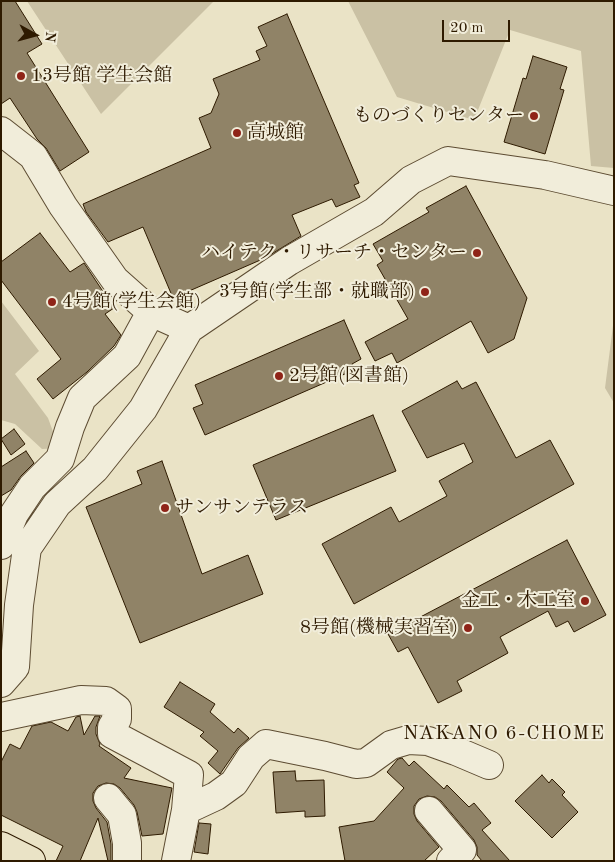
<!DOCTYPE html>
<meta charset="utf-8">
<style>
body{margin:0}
#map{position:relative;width:615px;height:862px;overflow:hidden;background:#eae3c6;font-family:"Old Standard TT",serif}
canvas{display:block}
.frame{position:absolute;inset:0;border:2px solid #2e1a00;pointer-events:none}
.north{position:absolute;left:10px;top:10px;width:50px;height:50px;-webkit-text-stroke:4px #f1edda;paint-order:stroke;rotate:97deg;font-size:14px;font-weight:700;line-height:20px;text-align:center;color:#2e1a00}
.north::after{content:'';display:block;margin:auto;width:18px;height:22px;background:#2e1a00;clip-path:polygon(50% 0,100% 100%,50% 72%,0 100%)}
.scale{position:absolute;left:442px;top:20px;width:68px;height:22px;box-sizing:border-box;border:2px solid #2e1a00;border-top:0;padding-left:6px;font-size:15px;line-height:18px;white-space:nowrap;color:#2e1a00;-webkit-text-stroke:4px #f1edda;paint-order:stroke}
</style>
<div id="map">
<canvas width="615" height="862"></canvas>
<div class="frame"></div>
<div class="north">N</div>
<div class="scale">20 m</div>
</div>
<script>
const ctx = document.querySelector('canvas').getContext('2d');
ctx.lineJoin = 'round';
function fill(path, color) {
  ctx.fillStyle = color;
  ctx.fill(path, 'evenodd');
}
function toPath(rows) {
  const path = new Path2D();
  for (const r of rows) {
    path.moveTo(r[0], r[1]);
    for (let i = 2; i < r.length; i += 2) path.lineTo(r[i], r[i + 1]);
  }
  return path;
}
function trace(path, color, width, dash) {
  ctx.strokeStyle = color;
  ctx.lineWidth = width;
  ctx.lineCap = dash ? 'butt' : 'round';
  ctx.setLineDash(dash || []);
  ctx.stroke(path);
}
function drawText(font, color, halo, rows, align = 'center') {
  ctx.font = font + ' "Old Standard TT","Noto Serif JP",serif';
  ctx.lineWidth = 4;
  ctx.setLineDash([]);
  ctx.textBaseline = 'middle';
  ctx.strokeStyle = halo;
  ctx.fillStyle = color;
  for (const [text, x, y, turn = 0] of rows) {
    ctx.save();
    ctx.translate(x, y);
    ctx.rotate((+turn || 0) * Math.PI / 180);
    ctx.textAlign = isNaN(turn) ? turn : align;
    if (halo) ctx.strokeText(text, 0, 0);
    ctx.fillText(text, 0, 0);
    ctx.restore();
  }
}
const green = toPath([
 [27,1,214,1,101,114],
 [348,1,614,1,614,168,591,166,581,51,510,30,474,120,397,97],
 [1,301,39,351,15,374,48,418,59,448,42,449,15,424,1,420],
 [614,318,614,403,605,388]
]);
const building = toPath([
 [1,1,15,1,42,44,27,53,89,152,60,171,46,148,37,139,10,98,1,104,1,1],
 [287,14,359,183,354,185,360,197,336,207,332,199,292,215,301,236,265,258,173,298,143,227,108,242,86,212,83,204,211,148,199,118,211,113,219,94,213,79,260,60,256,51,267,46,258,27,287,14],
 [533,56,567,67,560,89,564,90,545,154,504,142,523,78,526,79,533,56],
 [466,186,527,298,514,339,488,353,471,321,397,363,392,353,375,361,365,342,408,319,377,265,383,261,373,244,429,212,426,208,466,186],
 [40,233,70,272,84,263,114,308,105,314,121,335,114,346,87,372,53,399,37,379,61,359,1,280,1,262,40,233],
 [344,320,361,359,352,364,354,370,205,435,193,408,203,404,195,385,344,320],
 [457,381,462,389,476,382,516,458,550,440,574,484,354,604,322,544,391,507,399,522,447,496,439,481,473,462,464,443,427,458,402,411,457,381],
 [373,415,396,471,276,520,253,465,373,415],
 [14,429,25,444,11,455,1,439,14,429],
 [26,451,34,463,21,476,11,490,1,496,1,467,26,451],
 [162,461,202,574,248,555,263,594,140,643,86,507,142,484,137,471,162,461],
 [567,540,606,615,574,632,568,621,556,627,548,611,500,637,508,653,457,681,462,691,438,703,408,647,398,652,388,634,567,540],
 [180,682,215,704,210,712,234,733,238,728,249,738,238,748,220,774,208,763,218,751,200,736,204,732,164,707,180,682],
 [80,716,84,735,95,716,100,716,96,727,96,734,100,744,99,746,131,768,124,778,172,788,163,834,142,836,137,812,134,805,120,788,114,784,106,783,98,786,93,793,93,801,96,808,107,822,111,844,111,861,108,861,98,818,80,861,56,861,63,846,1,815,1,762,10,744,20,749,32,726,51,722,68,731,76,717,80,716],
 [402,758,409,766,414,761,444,789,447,785,469,807,474,803,491,823,482,830,510,861,482,861,477,855,477,847,474,840,441,801,435,797,427,796,419,799,414,806,414,814,417,821,439,847,424,861,345,861,339,827,374,821,404,788,387,772,398,759,402,758],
 [295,771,296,781,324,780,325,816,305,817,305,811,276,813,273,772,295,771],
 [542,775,549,783,552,779,565,792,562,795,578,812,552,838,515,801,542,775],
 [199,823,211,824,208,854,194,852,199,823]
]);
const minor = toPath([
 [1,131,33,156,63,206,115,280,151,312,189,329,143,409,95,469,57,504,27,548,19,605,15,667,1,683],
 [189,329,289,261,374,212,411,180,448,161,545,175,614,191],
 [1,545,14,514,32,487,60,459,70,427,82,398,127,356,151,312],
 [1,717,81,700,106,701,117,709,117,719,112,727,112,734,189,775,186,810],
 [108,798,122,815,127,843,127,861],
 [429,811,462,850,451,861],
 [176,861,186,810,216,796,234,783,251,757,266,744,325,756,356,764,366,763,391,745,408,740,428,741,456,751,489,765]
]);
const major = toPath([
 [1,846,31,861]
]);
const markers = [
 [21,76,5,"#8f2418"],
 [534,116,5,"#8f2418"],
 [237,133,5,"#8f2418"],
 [477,253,5,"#8f2418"],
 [425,292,5,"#8f2418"],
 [52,302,5,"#8f2418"],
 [279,376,5,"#8f2418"],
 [165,508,5,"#8f2418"],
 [585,601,5,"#8f2418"],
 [468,628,5,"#8f2418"]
];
const poiNames = [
 ["13号館 学生会館",31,76],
 ["ものづくりセンター",524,116,"right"],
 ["高城館",247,133],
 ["ハイテク・リサーチ・センター",467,253,"right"],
 ["3号館(学生部・就職部)",415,292,"right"],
 ["4号館(学生会館)",62,302],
 ["2号館(図書館)",289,376],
 ["サンサンテラス",175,508],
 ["金工・木工室",575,601,"right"],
 ["8号館(機械実習室)",458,628,"right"]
];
const neighbourhoodNames = [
 ["NAKANO 6-CHOME",504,734]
];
fill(green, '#cac1a4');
fill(building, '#908367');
trace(building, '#2e1a00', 1);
trace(minor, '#5d4c32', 30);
trace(major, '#2e1a00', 30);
trace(minor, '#f1edda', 28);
trace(major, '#eae3c6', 28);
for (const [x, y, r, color] of markers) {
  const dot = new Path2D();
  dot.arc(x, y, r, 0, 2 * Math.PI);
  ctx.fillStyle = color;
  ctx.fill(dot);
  trace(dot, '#f1edda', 2);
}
drawText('19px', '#2e1a00', '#f1edda', poiNames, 'left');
ctx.letterSpacing = '1px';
drawText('20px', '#2e1a00', '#f1edda', neighbourhoodNames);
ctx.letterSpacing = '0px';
</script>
